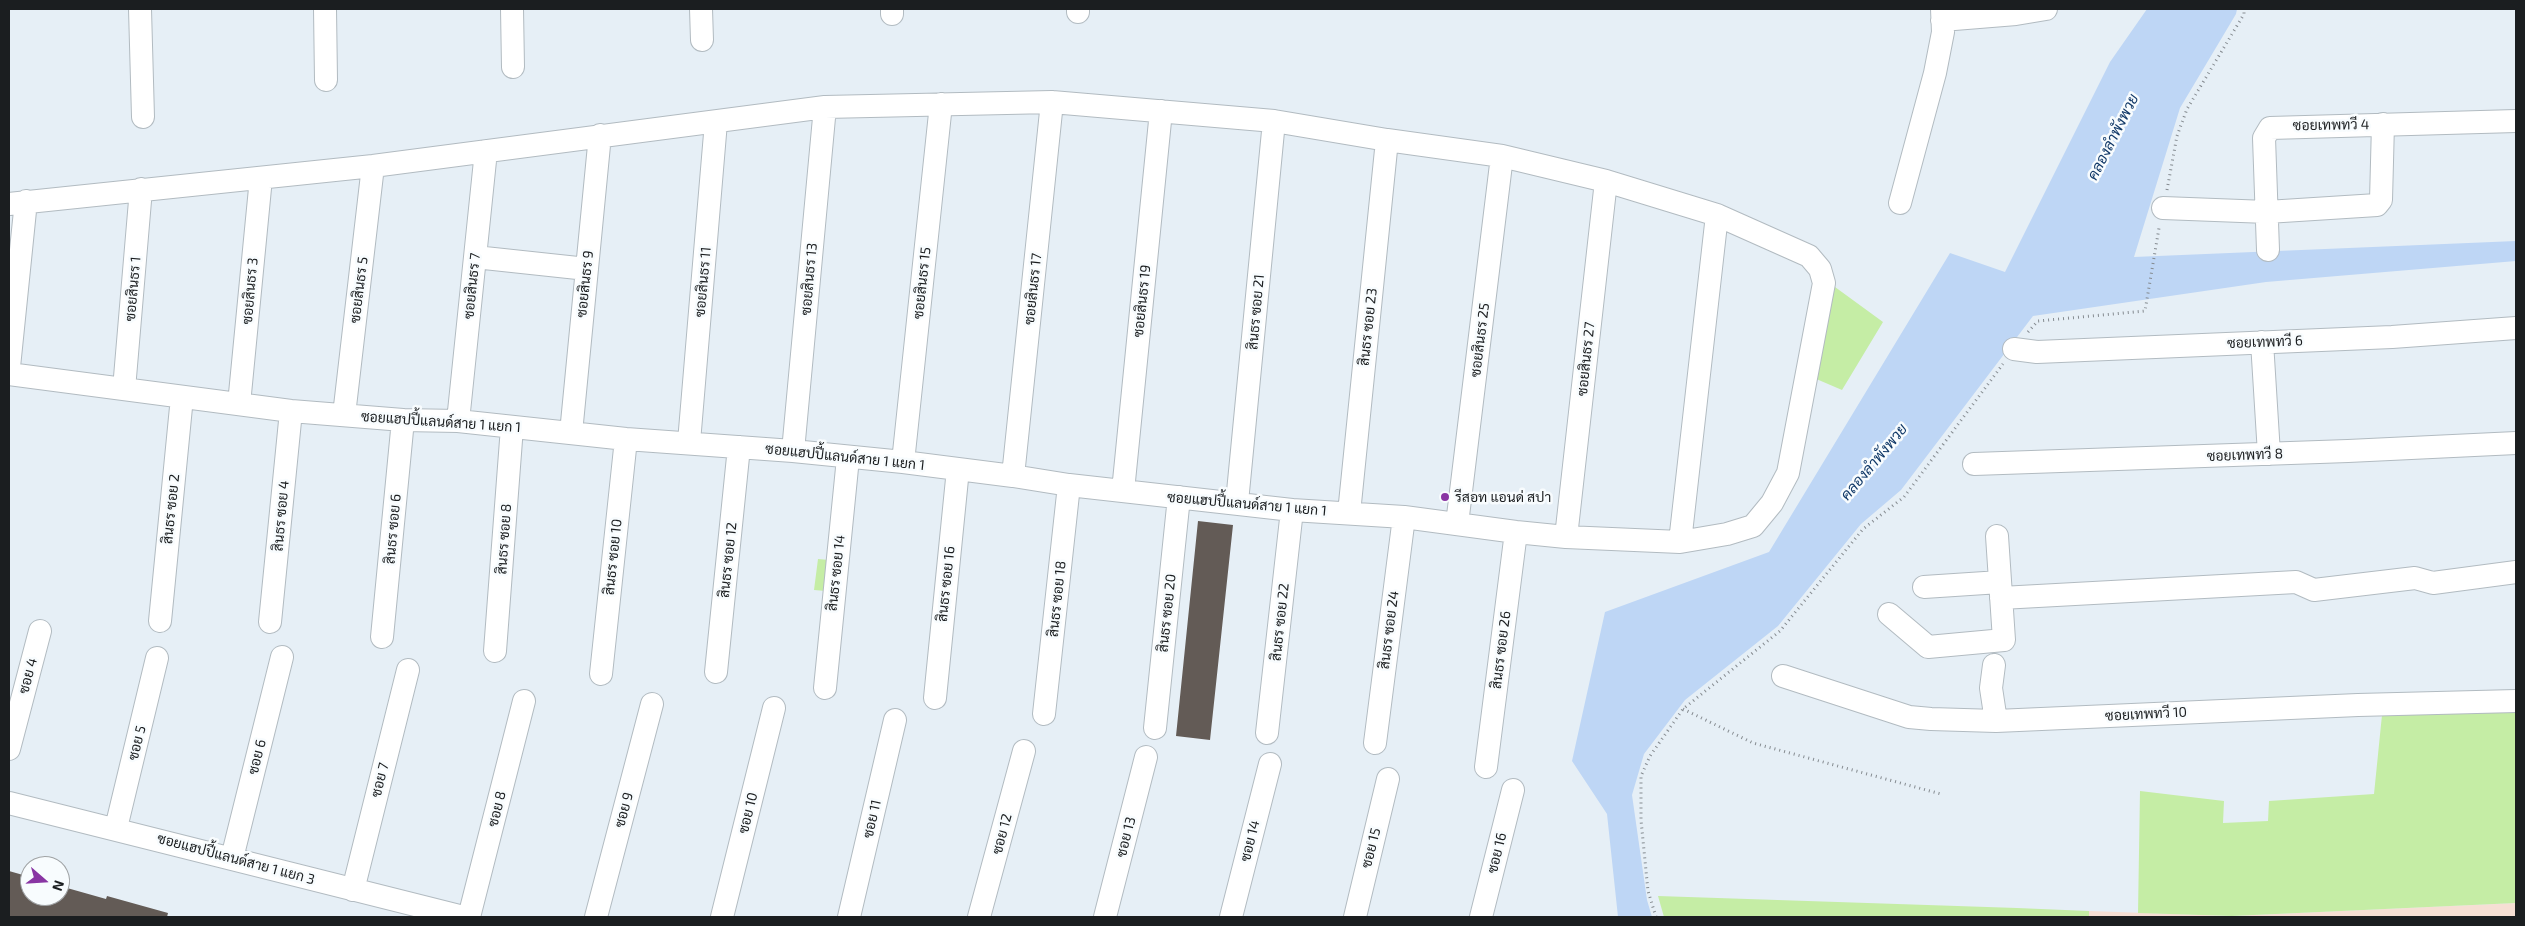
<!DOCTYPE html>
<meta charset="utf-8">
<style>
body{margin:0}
#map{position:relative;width:2525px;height:926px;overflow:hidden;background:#e6eff6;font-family:"Exo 2",sans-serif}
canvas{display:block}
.frame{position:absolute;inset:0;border:10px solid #1b1e20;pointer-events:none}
.north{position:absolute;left:20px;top:856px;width:50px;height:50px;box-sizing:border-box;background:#f8fcfe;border:1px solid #a0a3a5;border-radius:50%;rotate:109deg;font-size:14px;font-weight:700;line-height:20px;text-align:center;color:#1b1e20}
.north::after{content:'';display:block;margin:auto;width:18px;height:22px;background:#8935a3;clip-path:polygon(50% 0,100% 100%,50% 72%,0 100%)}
</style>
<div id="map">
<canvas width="2525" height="926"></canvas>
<div class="frame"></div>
<div class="north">N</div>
</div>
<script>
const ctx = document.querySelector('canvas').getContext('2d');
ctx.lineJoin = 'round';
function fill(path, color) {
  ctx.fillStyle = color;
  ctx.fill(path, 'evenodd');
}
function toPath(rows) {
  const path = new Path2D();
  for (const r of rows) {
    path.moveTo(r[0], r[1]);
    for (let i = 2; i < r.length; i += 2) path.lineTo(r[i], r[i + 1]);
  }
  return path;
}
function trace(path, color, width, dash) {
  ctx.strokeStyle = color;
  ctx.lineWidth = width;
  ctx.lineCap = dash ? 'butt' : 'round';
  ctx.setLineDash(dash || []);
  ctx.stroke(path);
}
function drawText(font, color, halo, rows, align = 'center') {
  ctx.font = font + ' "Exo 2",Sarabun,sans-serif';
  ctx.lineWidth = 5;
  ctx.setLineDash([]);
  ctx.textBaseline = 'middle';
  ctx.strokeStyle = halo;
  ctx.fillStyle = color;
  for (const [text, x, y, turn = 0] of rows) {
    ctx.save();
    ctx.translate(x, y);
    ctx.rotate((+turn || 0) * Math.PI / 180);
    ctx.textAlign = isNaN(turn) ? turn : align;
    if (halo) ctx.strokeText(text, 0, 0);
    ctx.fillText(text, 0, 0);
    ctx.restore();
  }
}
const education = toPath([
 [2516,903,2516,917,2089,917,2089,911,2232,916]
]);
const green = toPath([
 [1835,287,1883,322,1842,390,1814,378],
 [818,559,829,560,826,591,814,590],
 [2516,712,2516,903,2232,916,2138,913,2140,791,2224,801,2223,823,2268,821,2269,801,2374,794,2382,715],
 [1658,896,2017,908,2089,911,2089,917,1664,917]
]);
const water = toPath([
 [2147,9,2237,9,2236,14,2180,108,2134,257,2516,241,2516,261,2266,282,2033,316,1901,490,1861,524,1778,626,1685,700,1644,754,1632,795,1647,900,1652,917,1618,917,1607,814,1572,761,1605,612,1769,552,1950,253,2005,272,2110,62]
]);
const building = toPath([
 [1198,521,1233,525,1210,740,1176,736],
 [9,871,30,877,30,896,60,896,60,886,106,899,107,896,168,913,167,917,9,917]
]);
const path = toPath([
 [2167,190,2177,136,2187,109,2244,14,2244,9],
 [2028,332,2038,321,2145,311,2159,228],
 [1683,709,1753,743,1941,794],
 [1656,917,1648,891,1641,820,1641,776,1650,756,1683,709,1780,631,1863,529,1904,497,2003,364]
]);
const minor = toPath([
 [140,9,143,117],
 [325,9,326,80],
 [512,9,513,67],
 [701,9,702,40],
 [892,9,892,14],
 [1078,9,1078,12],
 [1942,20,2016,14,2046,9],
 [1900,203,1935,73,1943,32,1942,9],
 [9,204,373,166,825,107,1052,102,1274,121,1387,140,1502,156,1606,181,1717,215,1809,256,1820,269,1824,283,1788,473,1772,503,1753,526,1727,534,1680,542,1566,537,1516,532,1404,517,1292,510,1069,485,1013,476,903,462,793,451,626,439,458,421,403,420,291,411,9,374],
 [2163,208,2267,212,2377,205,2381,200,2383,124],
 [2268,250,2264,138,2270,128,2516,121],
 [475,257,587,269],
 [2262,342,2269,454],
 [2014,349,2037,352,2392,337,2516,328],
 [9,367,26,201],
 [124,389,141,189],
 [239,404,261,178],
 [344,415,373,166],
 [458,421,486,151],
 [571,433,600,135],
 [689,442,716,122],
 [793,451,825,107],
 [903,462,941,104],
 [1974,464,2348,451,2516,443],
 [1013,476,1052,102],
 [1123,491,1161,111],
 [1237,502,1274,121],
 [1349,513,1387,140],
 [1457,524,1502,156],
 [1566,537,1606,181],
 [1680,542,1717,215],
 [1924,587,2000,582],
 [2001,598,2296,582,2314,590,2415,578,2433,583,2516,572],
 [1889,614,1928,647,2004,640,1997,536],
 [160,621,182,397],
 [270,622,291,411],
 [382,637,403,420],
 [495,651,512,427],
 [1994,665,1991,688,1996,721],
 [716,672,739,447],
 [601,674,626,439],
 [1783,676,1909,717,1931,719,1996,721,2358,705,2516,701],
 [825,688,848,458],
 [935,698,958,469],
 [1044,714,1069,485],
 [1155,728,1179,497],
 [1267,733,1292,510],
 [1375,743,1404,517],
 [9,749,40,631],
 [1486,767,1516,532],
 [9,803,463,917],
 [116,828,157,658],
 [232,858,282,657],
 [353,890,408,670],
 [469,917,524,701],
 [596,917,652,704],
 [722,917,774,708],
 [849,917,895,720],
 [979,917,1024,751],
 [1105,917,1146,757],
 [1231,917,1270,764],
 [1355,917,1388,779],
 [1481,917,1513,790]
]);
const markers = [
 [1445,497,5,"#8935a3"]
];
const streetNames = [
 ["ซอยเทพทวี 4",2331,125,-1],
 ["ซอยสินธร 13",809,279,-85],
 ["ซอยสินธร 11",703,282,-85],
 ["ซอยสินธร 15",922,283,-84],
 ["ซอยสินธร 9",585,284,-84],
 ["ซอยสินธร 7",472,286,-84],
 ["ซอยสินธร 1",133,289,-85],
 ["ซอยสินธร 17",1033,289,-84],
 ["ซอยสินธร 5",359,290,-83],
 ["ซอยสินธร 3",250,291,-85],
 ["ซอยสินธร 19",1142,301,-84],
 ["สินธร ซอย 21",1256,312,-85],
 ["สินธร ซอย 23",1368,327,-84],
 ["ซอยสินธร 25",1480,340,-83],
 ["ซอยเทพทวี 6",2265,342,-2],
 ["ซอยสินธร 27",1586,359,-84],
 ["ซอยแฮปปี้แลนด์สาย 1 แยก 1",441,422,4],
 ["ซอยเทพทวี 8",2245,455,-2],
 ["ซอยแฮปปี้แลนด์สาย 1 แยก 1",845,457,6],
 ["ซอยแฮปปี้แลนด์สาย 1 แยก 1",1247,504,5],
 ["สินธร ซอย 2",171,509,-84],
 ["สินธร ซอย 4",281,516,-85],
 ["สินธร ซอย 6",393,529,-85],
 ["สินธร ซอย 8",504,539,-86],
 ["สินธร ซอย 10",613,557,-84],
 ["สินธร ซอย 12",728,560,-84],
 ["สินธร ซอย 14",836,573,-84],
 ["สินธร ซอย 16",946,584,-84],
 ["สินธร ซอย 18",1057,599,-84],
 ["สินธร ซอย 20",1167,613,-84],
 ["สินธร ซอย 22",1280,622,-84],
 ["สินธร ซอย 24",1389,630,-83],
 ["สินธร ซอย 26",1501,650,-83],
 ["ซอย 4",28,676,-75],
 ["ซอยเทพทวี 10",2146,714,-3],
 ["ซอย 5",137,743,-76],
 ["ซอย 6",257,757,-76],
 ["ซอย 7",380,780,-76],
 ["ซอย 8",497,809,-76],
 ["ซอย 9",624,810,-75],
 ["ซอย 10",748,813,-76],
 ["ซอย 11",872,819,-77],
 ["ซอย 12",1002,834,-75],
 ["ซอย 13",1126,837,-76],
 ["ซอย 14",1250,841,-76],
 ["ซอย 15",1371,848,-76],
 ["ซอย 16",1497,853,-76],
 ["ซอยแฮปปี้แลนด์สาย 1 แยก 3",236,859,15]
];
const poiNames = [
 ["รีสอท แอนด่ สปา",1455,497]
];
const waterNames = [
 ["คลองลำพังพวย",2113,137,-63],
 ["คลองลำพังพวย",1874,462,-50]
];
fill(education, '#f6dfd4');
fill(green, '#c5eda5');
fill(water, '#bed6f5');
fill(building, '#635b56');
trace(minor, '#b2bbc1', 24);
trace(path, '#858b90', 3, [1, 4]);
trace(minor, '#fff', 22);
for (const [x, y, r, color] of markers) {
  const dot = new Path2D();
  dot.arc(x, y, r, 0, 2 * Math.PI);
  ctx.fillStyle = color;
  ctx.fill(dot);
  trace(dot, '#f8fcfe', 2);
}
drawText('14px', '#1b1e20', '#f8fcfe', streetNames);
drawText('14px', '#1b1e20', '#f8fcfe', poiNames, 'left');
drawText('italic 15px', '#113968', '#f8fcfe', waterNames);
</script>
